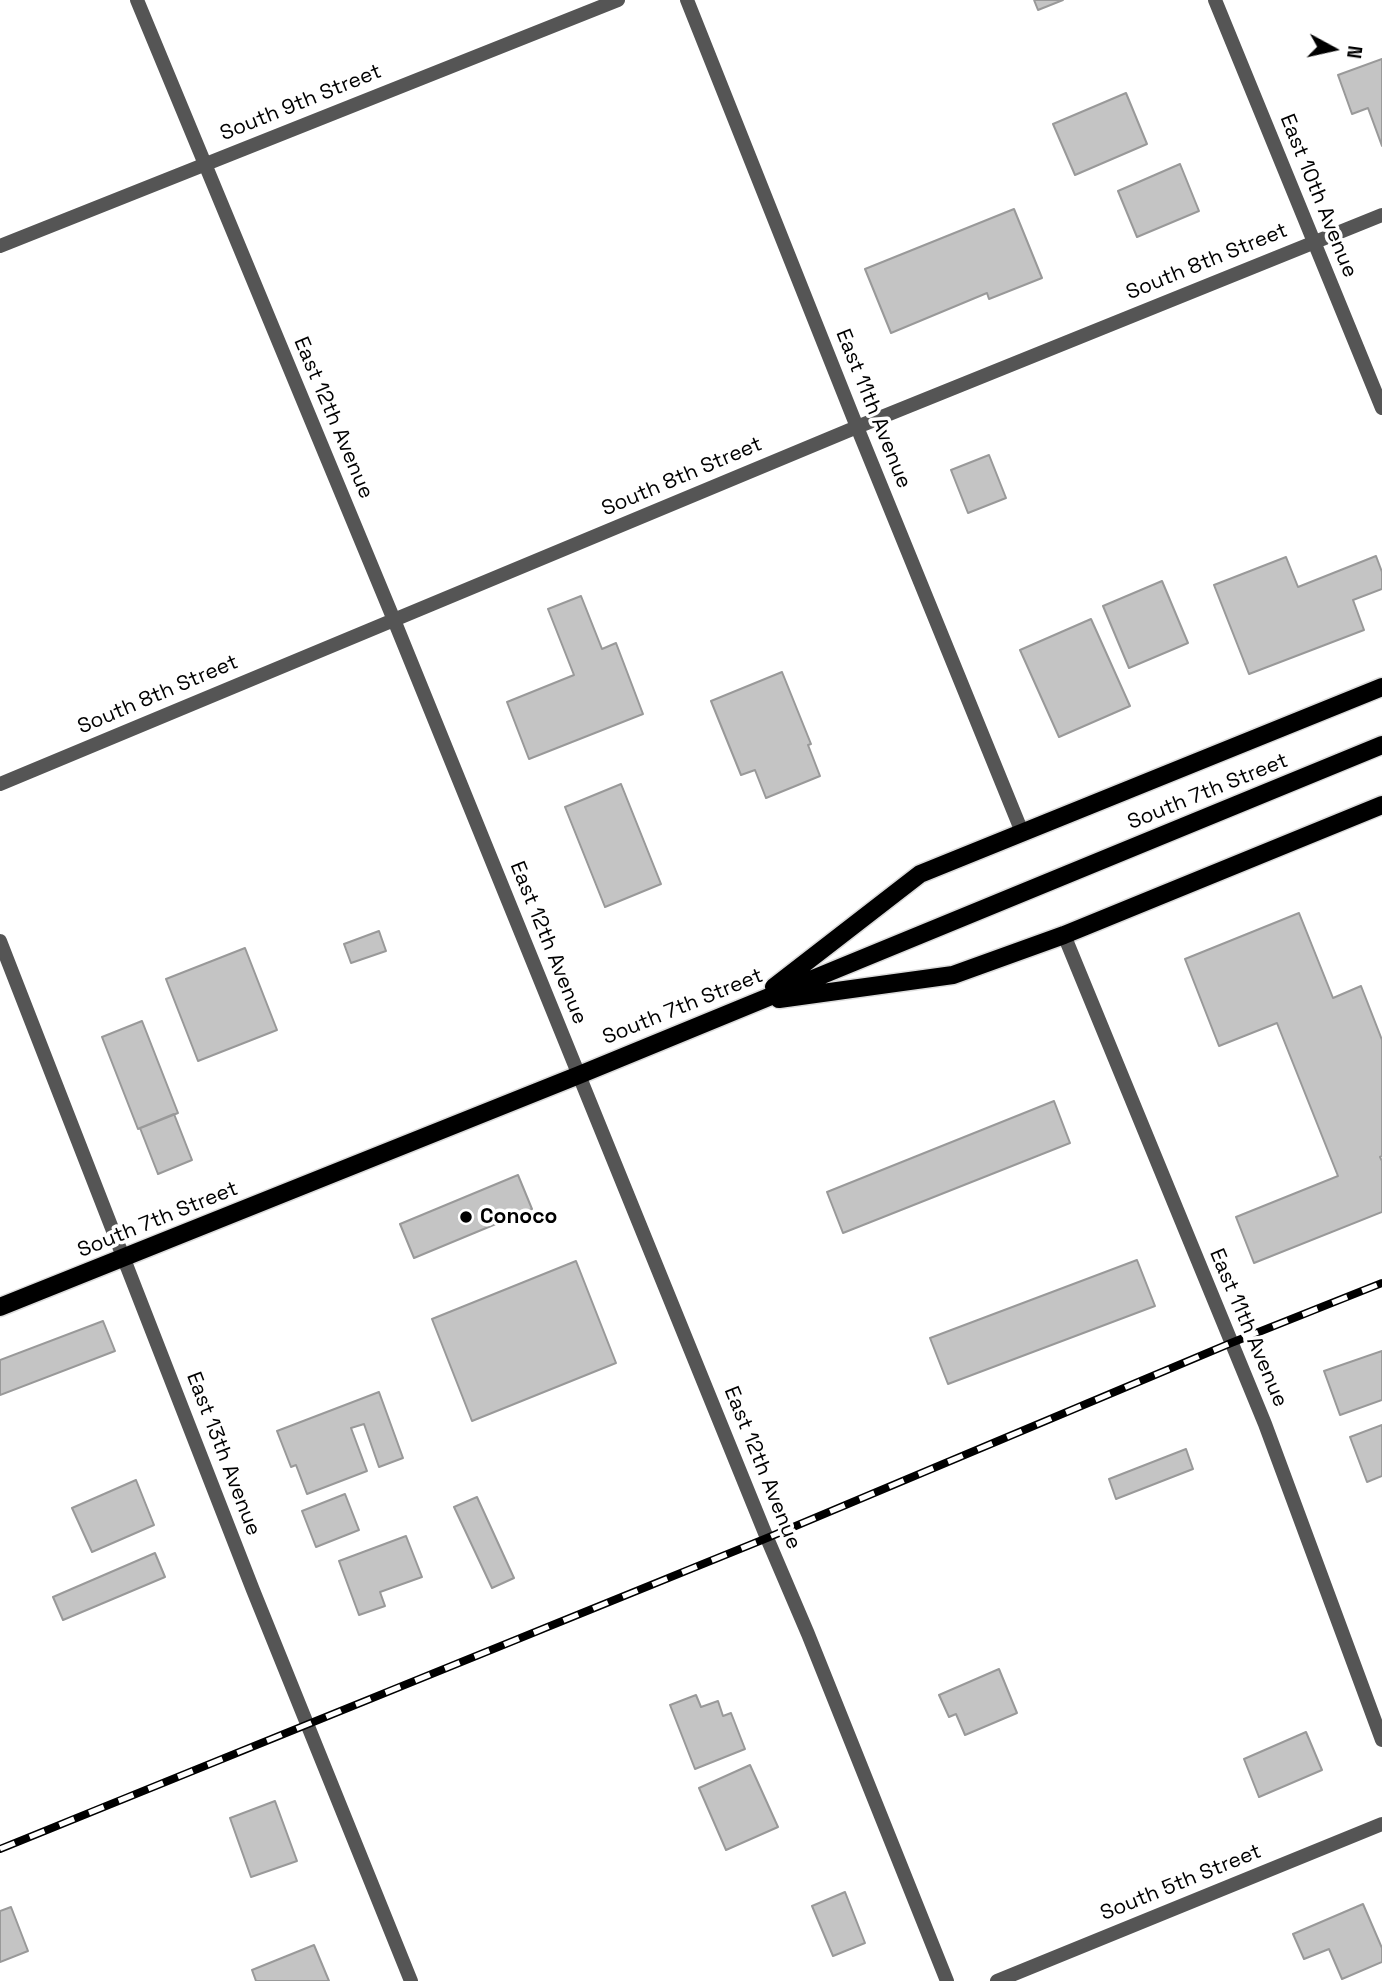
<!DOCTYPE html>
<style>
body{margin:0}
#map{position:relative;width:1382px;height:1981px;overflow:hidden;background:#fff;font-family:"Space Grotesk",sans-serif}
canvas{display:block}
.north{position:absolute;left:1298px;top:14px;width:70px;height:70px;-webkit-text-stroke:5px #fff;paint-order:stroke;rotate:98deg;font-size:19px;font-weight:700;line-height:28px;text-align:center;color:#000}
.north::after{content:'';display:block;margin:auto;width:24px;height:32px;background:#000;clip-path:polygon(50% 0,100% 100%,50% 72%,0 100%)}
</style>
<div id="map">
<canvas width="1382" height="1981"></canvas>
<div class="north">N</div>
</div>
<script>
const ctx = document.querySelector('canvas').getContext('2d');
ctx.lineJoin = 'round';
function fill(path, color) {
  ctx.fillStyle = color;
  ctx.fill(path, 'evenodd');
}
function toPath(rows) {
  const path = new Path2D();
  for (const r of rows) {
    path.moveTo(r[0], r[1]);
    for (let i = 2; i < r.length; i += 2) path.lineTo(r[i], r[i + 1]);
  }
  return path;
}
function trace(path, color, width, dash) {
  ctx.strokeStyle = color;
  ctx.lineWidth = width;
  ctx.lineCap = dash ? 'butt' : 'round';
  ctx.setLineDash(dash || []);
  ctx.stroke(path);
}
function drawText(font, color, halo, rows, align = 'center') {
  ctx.font = font + ' "Space Grotesk",sans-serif';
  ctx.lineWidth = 7;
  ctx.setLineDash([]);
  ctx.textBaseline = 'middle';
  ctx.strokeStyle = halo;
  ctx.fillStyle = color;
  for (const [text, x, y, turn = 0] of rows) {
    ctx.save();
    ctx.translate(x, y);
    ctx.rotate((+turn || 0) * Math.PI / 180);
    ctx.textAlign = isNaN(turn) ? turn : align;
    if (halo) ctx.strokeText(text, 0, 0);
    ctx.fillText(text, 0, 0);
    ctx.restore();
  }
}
const building = toPath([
 [1034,0,1063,0,1038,10,1034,0],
 [1382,59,1382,146,1368,108,1352,114,1338,75,1382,59],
 [1126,93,1147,144,1075,175,1053,124,1126,93],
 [1180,164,1199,211,1137,237,1118,191,1180,164],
 [1014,209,1042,278,989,299,987,293,891,333,865,269,1014,209],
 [989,455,1006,498,968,513,951,470,989,455],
 [1376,556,1382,572,1382,589,1353,600,1364,630,1249,674,1214,585,1286,557,1298,587,1376,556],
 [1162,581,1188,643,1129,668,1103,606,1162,581],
 [581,596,602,649,616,643,643,714,529,759,507,702,574,675,548,609,581,596],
 [1091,619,1130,706,1059,737,1020,650,1091,619],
 [782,672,811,744,808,745,820,776,766,798,755,770,741,775,711,701,782,672],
 [621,784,661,884,605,907,565,807,621,784],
 [1299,913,1333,998,1361,986,1382,1040,1382,1156,1380,1157,1382,1161,1382,1212,1254,1263,1236,1217,1338,1176,1277,1023,1219,1046,1185,959,1299,913],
 [379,931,386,951,351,963,344,944,379,931],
 [245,948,277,1030,198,1061,166,979,245,948],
 [142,1021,178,1113,138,1129,102,1037,142,1021],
 [1054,1101,1070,1143,843,1233,827,1192,1054,1101],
 [174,1114,192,1160,158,1174,140,1128,174,1114],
 [518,1175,532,1209,414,1258,400,1224,518,1175],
 [1137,1260,1155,1306,948,1384,930,1338,1137,1260],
 [576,1261,616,1363,472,1421,432,1319,576,1261],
 [103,1321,115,1351,0,1395,0,1360,103,1321],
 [1382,1351,1382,1400,1340,1415,1324,1371,1382,1351],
 [379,1392,403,1458,379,1467,364,1424,351,1428,367,1471,307,1494,296,1465,291,1467,277,1431,379,1392],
 [1382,1425,1382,1476,1367,1482,1350,1437,1382,1425],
 [1186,1449,1193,1469,1116,1499,1109,1479,1186,1449],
 [136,1480,154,1525,92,1552,72,1508,136,1480],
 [345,1494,359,1530,316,1547,302,1511,345,1494],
 [477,1497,514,1578,492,1588,454,1507,477,1497],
 [406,1536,422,1577,380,1592,385,1606,359,1615,339,1561,406,1536],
 [155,1553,165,1577,63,1620,53,1597,155,1553],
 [999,1669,1017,1713,965,1735,956,1714,949,1717,939,1695,999,1669],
 [696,1695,701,1707,718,1701,723,1716,731,1713,745,1749,695,1769,670,1705,696,1695],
 [1306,1732,1322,1770,1259,1797,1244,1759,1306,1732],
 [750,1765,778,1827,726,1850,699,1788,750,1765],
 [275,1801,297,1861,251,1877,230,1818,275,1801],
 [845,1892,865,1943,833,1956,812,1906,845,1892],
 [1363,1904,1382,1948,1382,1962,1342,1979,1329,1949,1304,1959,1293,1934,1363,1904],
 [11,1907,28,1951,0,1962,0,1911,11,1907],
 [314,1945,329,1981,256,1981,252,1970,314,1945]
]);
const minor = toPath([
 [137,0,394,620,767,1538,808,1634,947,1981],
 [687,0,857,427,1022,832],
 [1215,0,1382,408],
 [0,246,618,0],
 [0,784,857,427,1382,215],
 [1064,935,1265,1424,1382,1740],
 [997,1981,1382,1824]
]);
const tertiary = toPath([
 [0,941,253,1590,411,1981]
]);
const primary = toPath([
 [774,987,920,874,1382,687],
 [779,999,953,975,1064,935,1382,805],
 [0,1307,579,1075,1382,745]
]);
const rail = toPath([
 [0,1849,767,1538,1231,1343,1382,1283]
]);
const markers = [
 [466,1217,7,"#000"]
];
const streetNames = [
 ["South 9th Street",301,103,-22],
 ["East 10th Avenue",1318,196,68],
 ["South 8th Street",1207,262,-22],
 ["East 11th Avenue",873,409,68],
 ["East 12th Avenue",333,418,67],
 ["South 8th Street",682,477,-23],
 ["South 8th Street",158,695,-23],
 ["South 7th Street",1208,792,-22],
 ["East 12th Avenue",548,943,68],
 ["South 7th Street",683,1007,-22],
 ["South 7th Street",158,1220,-22],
 ["East 11th Avenue",1248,1328,67],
 ["East 13th Avenue",223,1454,69],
 ["East 12th Avenue",762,1468,68],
 ["South 5th Street",1181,1883,-22]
];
const poiNames = [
 ["Conoco",480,1217]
];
fill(building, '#c4c4c4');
trace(building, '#999', 2);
trace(primary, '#dbdbdb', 21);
trace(minor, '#555', 14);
trace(tertiary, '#555', 14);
trace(primary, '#000', 18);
trace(rail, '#000', 8);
trace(rail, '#fff', 5, [16]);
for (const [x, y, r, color] of markers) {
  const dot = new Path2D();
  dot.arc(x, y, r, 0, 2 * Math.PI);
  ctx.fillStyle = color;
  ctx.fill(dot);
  trace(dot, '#fff', 2.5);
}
drawText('21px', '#000', '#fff', streetNames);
drawText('bold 21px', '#000', '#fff', poiNames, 'left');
</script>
